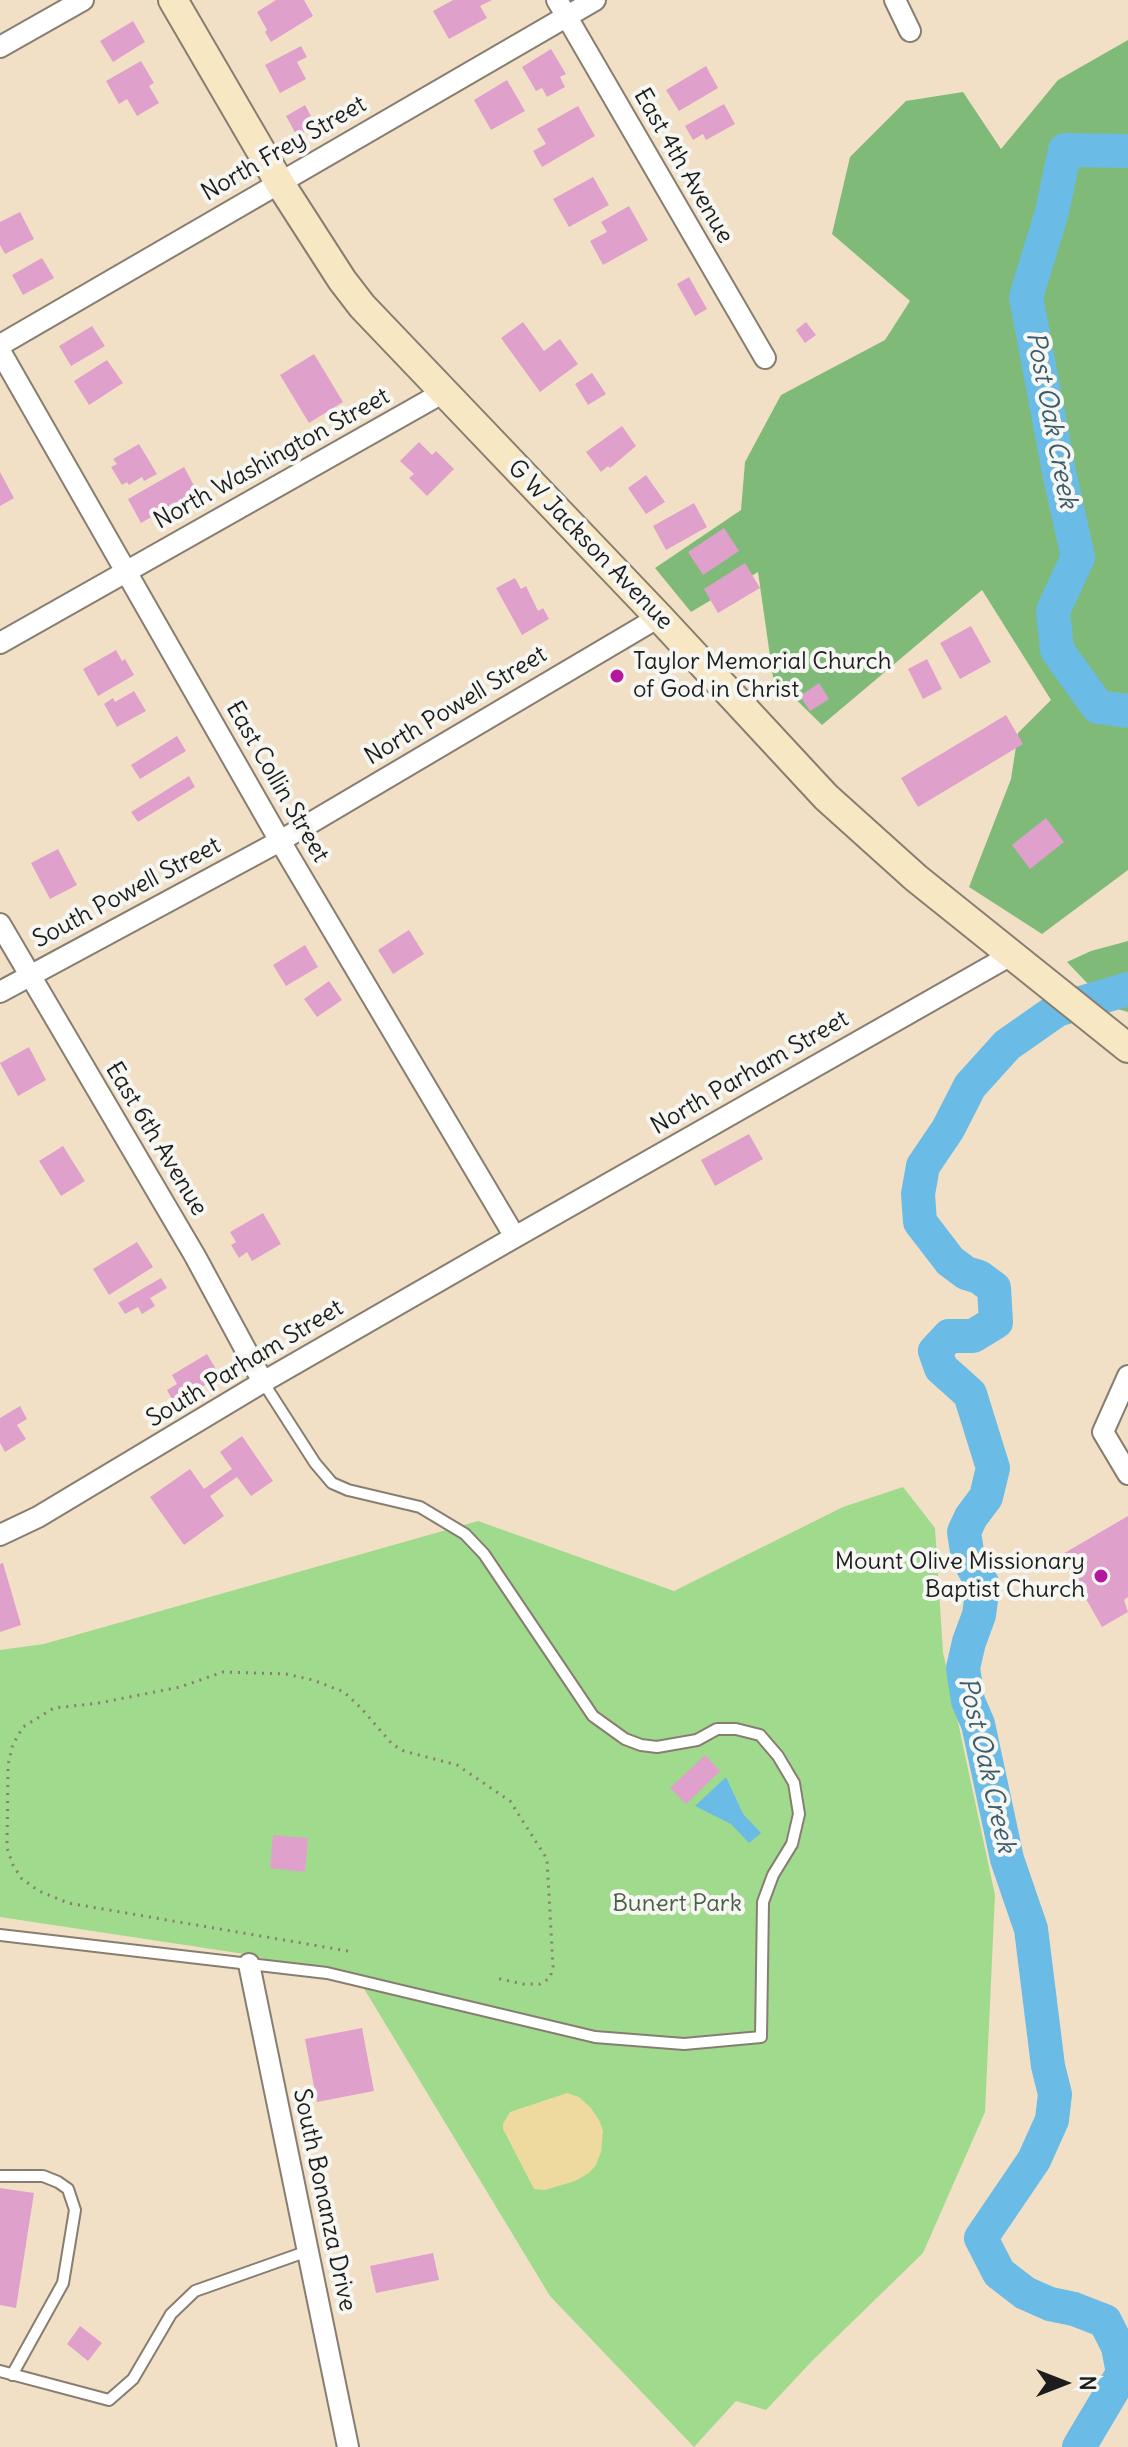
<!DOCTYPE html>
<style>
body{margin:0}
#map{position:relative;width:1128px;height:2447px;overflow:hidden;background:#f2e0c6;font-family:Delius,sans-serif}
canvas{display:block}
.north{position:absolute;left:1024px;top:2343px;width:80px;height:80px;-webkit-text-stroke:6px #f6f6f2;paint-order:stroke;rotate:90deg;font-size:22px;font-weight:700;line-height:32px;text-align:center;color:#1c1c1c}
.north::after{content:'';display:block;margin:auto;width:28px;height:36px;background:#1c1c1c;clip-path:polygon(50% 0,100% 100%,50% 72%,0 100%)}
</style>
<div id="map">
<canvas width="1128" height="2447"></canvas>
<div class="north">N</div>
</div>
<script>
const ctx = document.querySelector('canvas').getContext('2d');
ctx.lineJoin = 'round';
function fill(path, color) {
  ctx.fillStyle = color;
  ctx.fill(path, 'evenodd');
}
function toPath(rows) {
  const path = new Path2D();
  for (const r of rows) {
    path.moveTo(r[0], r[1]);
    for (let i = 2; i < r.length; i += 2) path.lineTo(r[i], r[i + 1]);
  }
  return path;
}
function trace(path, color, width, dash) {
  ctx.strokeStyle = color;
  ctx.lineWidth = width;
  ctx.lineCap = dash ? 'butt' : 'round';
  ctx.setLineDash(dash || []);
  ctx.stroke(path);
}
function drawText(font, color, halo, rows, align = 'center') {
  ctx.font = font + ' Delius,sans-serif';
  ctx.lineWidth = 8;
  ctx.setLineDash([]);
  ctx.textBaseline = 'middle';
  ctx.strokeStyle = halo;
  ctx.fillStyle = color;
  for (const [text, x, y, turn = 0] of rows) {
    ctx.save();
    ctx.translate(x, y);
    ctx.rotate((+turn || 0) * Math.PI / 180);
    ctx.textAlign = isNaN(turn) ? turn : align;
    if (halo) ctx.strokeText(text, 0, 0);
    ctx.fillText(text, 0, 0);
    ctx.restore();
  }
}
const green = toPath([
 [903,1487,935,1528,943,1652,995,1895,985,2112,923,2253,813,2360,766,2410,736,2401,694,2447,550,2296,363,1987,251,1955,0,1917,0,1650,44,1644,478,1521,674,1591,843,1507]
]);
const forest = toPath([
 [1128,40,1128,870,1042,934,969,887,1011,779,1018,733,1051,700,982,590,822,725,773,677,758,572,691,612,655,568,741,510,745,462,781,395,885,340,910,301,832,234,850,157,906,101,963,92,1001,149,1058,80],
 [1128,941,1128,1012,1110,1007,1067,962,1091,951]
]);
const sand = toPath([
 [567,2093,579,2097,591,2108,599,2120,603,2131,601,2152,596,2165,589,2173,575,2181,545,2190,534,2189,503,2129,503,2124,510,2112]
]);
const water = toPath([
 [726,1777,743,1814,761,1833,749,1843,731,1824,695,1806]
]);
const river = toPath([
 [1128,151,1065,150,1052,212,1026,297,1060,477,1078,557,1053,611,1057,650,1098,707,1128,711],
 [1079,2447,1123,2373,1118,2347,1105,2321,1074,2309,1050,2304,1025,2293,999,2273,981,2238,1034,2160,1052,2120,1055,2094,1048,2066,1031,1929,1007,1859,978,1724,968,1701,963,1668,969,1642,979,1615,983,1585,968,1558,964,1532,971,1517,986,1497,993,1468,970,1394,941,1368,935,1351,949,1336,973,1336,996,1322,994,1288,979,1277,966,1273,950,1261,920,1222,918,1194,923,1166,948,1129,970,1086,1007,1045,1057,1010,1128,989]
]);
const building = toPath([
 [276,0,304,0,313,16,271,42,265,32,267,30,257,12],
 [453,0,492,0,480,6,487,18,449,39,433,11],
 [133,21,145,42,113,62,100,41],
 [301,46,307,57,297,62,306,79,280,93,265,65],
 [551,49,566,74,560,77,565,87,547,97,542,88,536,91,522,67],
 [141,61,154,83,149,86,159,103,137,116,127,99,119,104,106,81],
 [706,66,718,88,679,111,666,90],
 [507,80,525,111,491,130,474,100],
 [724,104,735,124,706,140,703,134,693,140,685,126],
 [305,105,316,126,297,136,286,116],
 [578,106,595,136,542,167,533,151,546,144,537,129],
 [593,177,609,205,569,227,553,199],
 [629,206,648,240,603,265,590,241,607,232,601,222],
 [20,212,34,239,5,254,0,245,0,222],
 [42,258,54,278,23,295,12,275],
 [689,277,707,309,695,316,677,284],
 [523,322,544,351,560,339,578,364,540,392,501,338],
 [806,322,816,335,805,343,796,330],
 [92,326,105,346,71,366,59,346],
 [314,354,343,402,309,423,280,375],
 [107,360,123,383,89,405,74,381],
 [592,373,606,394,588,405,575,384],
 [622,426,636,446,610,468,608,466,601,472,586,452],
 [419,442,432,455,436,451,454,469,427,496,409,478,414,474,400,461],
 [139,444,157,474,144,481,142,477,129,485,127,482,122,485,111,467,117,464,113,459],
 [184,467,197,491,141,523,128,499],
 [0,472,14,498,0,506],
 [646,475,665,502,646,514,628,488],
 [694,503,707,527,666,550,653,526],
 [724,528,739,551,703,575,688,552],
 [745,563,760,588,718,613,704,589],
 [515,578,521,589,526,586,538,611,543,608,549,619,522,635,496,588],
 [971,626,991,662,960,679,940,643],
 [116,650,122,661,125,659,134,675,98,696,83,669],
 [927,659,942,689,923,699,908,669],
 [819,683,829,699,810,711,800,696],
 [134,691,146,711,117,727,104,704,113,698,115,702],
 [1006,715,1023,744,918,807,901,778],
 [177,736,186,751,140,779,131,765],
 [189,776,195,787,138,822,131,812],
 [1046,818,1064,842,1030,869,1012,845],
 [58,849,77,885,50,899,31,863],
 [409,930,424,954,393,974,378,950],
 [305,945,318,967,286,986,273,965],
 [329,981,342,1000,317,1017,304,999],
 [29,1047,46,1080,18,1096,0,1063],
 [749,1134,763,1159,715,1186,701,1160],
 [63,1146,85,1181,61,1196,39,1161],
 [263,1213,281,1244,252,1261,247,1252,239,1258,231,1245,236,1242,230,1232],
 [137,1242,153,1267,109,1295,93,1269],
 [161,1278,167,1288,150,1298,155,1306,142,1314,138,1307,125,1314,118,1303],
 [207,1354,220,1376,202,1387,208,1396,194,1405,189,1396,175,1405,167,1390,177,1384,172,1375],
 [20,1406,27,1419,17,1425,26,1439,5,1452,0,1443,0,1418],
 [242,1436,273,1481,251,1496,237,1477,210,1496,224,1516,184,1545,150,1497,190,1469,204,1489,232,1469,220,1452],
 [1128,1516,1128,1597,1124,1600,1128,1612,1102,1627,1061,1555],
 [3,1563,21,1625,0,1632,0,1564],
 [705,1755,720,1771,686,1804,670,1788],
 [273,1835,308,1838,305,1872,270,1868],
 [362,2028,374,2091,317,2102,305,2039],
 [0,2188,34,2193,16,2308,0,2305],
 [433,2253,439,2280,376,2293,370,2266],
 [80,2326,102,2343,88,2361,67,2344]
]);
const path = toPath([
 [348,1951,68,1903,39,1891,21,1878,13,1865,7,1848,8,1765,13,1744,23,1727,54,1708,99,1703,180,1687,223,1672,286,1674,313,1680,344,1692,361,1708,392,1744,404,1751,457,1765,510,1801,547,1859,553,1967,550,1978,540,1984,523,1984,496,1978]
]);
const lane = toPath([
 [0,1935,327,1973,595,2037,684,2044,761,2037,763,1902,773,1875,792,1844,799,1814,794,1783,778,1756,760,1735,736,1729,717,1729,697,1740,657,1747,641,1745,625,1739,593,1716,484,1554,465,1534,420,1507,348,1490,332,1483,315,1463,263,1382],
 [0,2176,43,2176,58,2182,68,2189,75,2210,63,2283,12,2375],
 [0,2371,109,2400,133,2379,171,2314,195,2291,308,2251]
]);
const street = toPath([
 [557,0,765,358],
 [895,0,910,31],
 [0,47,83,0],
 [0,345,595,0],
 [0,351,280,841,515,1237],
 [0,643,444,392],
 [0,924,195,1256,263,1382],
 [0,992,280,841,659,617],
 [1128,1376,1103,1432,1128,1474],
 [0,1535,38,1517,263,1382,515,1237,1011,955],
 [249,1964,348,2447]
]);
const secondary = toPath([
 [173,0,279,182,342,280,362,306,659,617,826,797,916,878,1128,1048]
]);
const markers = [
 [617,676,8,"#b5179e"],
 [1101,1576,8,"#b5179e"]
];
const streetNames = [
 ["North Frey Street",284,149,-30],
 ["East 4th Avenue",683,166,60],
 ["North Washington Street",272,459,-29],
 ["G W Jackson Avenue",590,545,46],
 ["North Powell Street",456,706,-31],
 ["East Collin Street",277,782,60],
 ["South Powell Street",127,893,-28],
 ["North Parham Street",750,1073,-30],
 ["East 6th Avenue",156,1139,59],
 ["South Parham Street",245,1364,-31],
 ["South Bonanza Drive",324,2200,78]
];
const poiNames = [
 ["Taylor Memorial Church",633,662],
 ["of God in Christ",633,690],
 ["Mount Olive Missionary",1085,1562,"right"],
 ["Baptist Church",1085,1590,"right"]
];
const parkNames = [
 ["Bunert Park",677,1904]
];
const waterNames = [
 ["Post Oak Creek",1051,420,79],
 ["Post Oak Creek",986,1765,77]
];
fill(green, '#a0da8d');
fill(forest, '#80ba78');
fill(sand, '#eeda9e');
fill(water, '#6abbe5');
trace(river, '#6abbe5', 34);
fill(building, '#e0a0cc');
trace(lane, '#877e71', 14);
trace(street, '#877e71', 24);
trace(secondary, '#877e71', 32);
trace(path, '#877e71', 3, [2, 6]);
trace(lane, '#fff', 10);
trace(street, '#fff', 20);
trace(secondary, '#f7e8c3', 28);
for (const [x, y, r, color] of markers) {
  const dot = new Path2D();
  dot.arc(x, y, r, 0, 2 * Math.PI);
  ctx.fillStyle = color;
  ctx.fill(dot);
  trace(dot, '#f6f6f2', 3);
}
drawText('24px', '#1c1c1c', '#f6f6f2', streetNames);
drawText('24px', '#1c1c1c', '#f6f6f2', poiNames, 'left');
drawText('24px', '#4a5e44', '#f6f6f2', parkNames);
drawText('italic 26px', '#3b5c6c', '#f6f6f2', waterNames);
</script>
